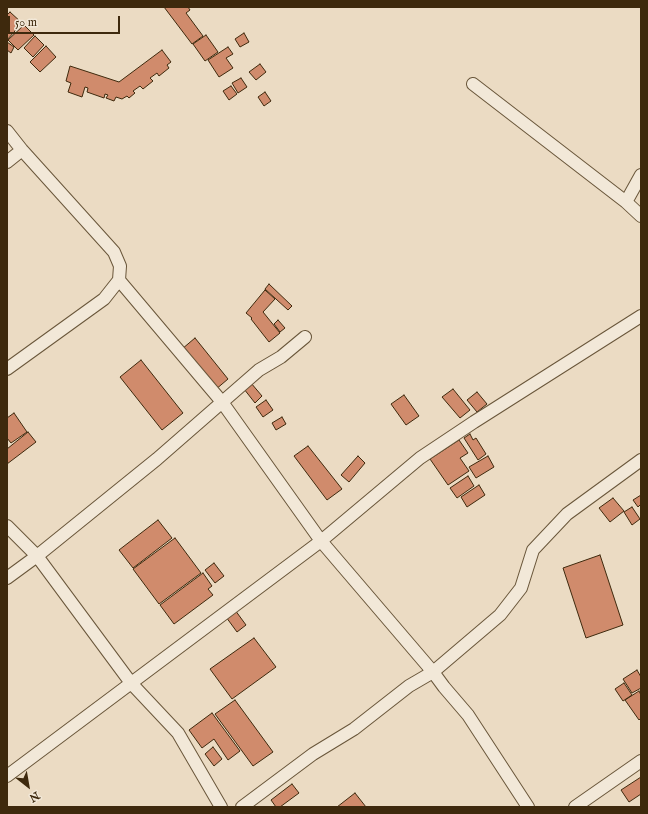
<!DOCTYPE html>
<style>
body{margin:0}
#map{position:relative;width:648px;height:814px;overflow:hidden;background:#ebdbc3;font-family:"IM FELL English",serif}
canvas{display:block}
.frame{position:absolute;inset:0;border:8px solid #3e290d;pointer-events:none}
.north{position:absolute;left:8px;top:766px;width:40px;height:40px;-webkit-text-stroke:3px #f2e8d8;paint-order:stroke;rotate:149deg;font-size:11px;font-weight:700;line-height:16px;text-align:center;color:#3e290d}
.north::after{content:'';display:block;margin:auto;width:14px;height:18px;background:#3e290d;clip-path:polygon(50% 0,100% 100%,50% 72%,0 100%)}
.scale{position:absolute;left:8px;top:16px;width:112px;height:18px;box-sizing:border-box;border:2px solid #3e290d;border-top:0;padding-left:5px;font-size:12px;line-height:14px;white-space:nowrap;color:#3e290d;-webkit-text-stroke:3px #f2e8d8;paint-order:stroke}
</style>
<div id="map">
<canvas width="648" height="814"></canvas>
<div class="frame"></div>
<div class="north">N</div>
<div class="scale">50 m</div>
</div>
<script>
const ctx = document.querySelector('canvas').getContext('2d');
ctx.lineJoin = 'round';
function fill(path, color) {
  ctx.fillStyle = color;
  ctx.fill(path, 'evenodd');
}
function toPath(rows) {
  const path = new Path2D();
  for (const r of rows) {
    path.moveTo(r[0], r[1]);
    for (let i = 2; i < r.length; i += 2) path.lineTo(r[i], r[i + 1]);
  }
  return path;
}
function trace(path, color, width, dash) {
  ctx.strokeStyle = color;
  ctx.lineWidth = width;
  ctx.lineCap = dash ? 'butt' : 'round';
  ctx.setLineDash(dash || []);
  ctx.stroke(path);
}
const building = toPath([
 [164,7,188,7,190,10,186,13,203,36,192,44,164,7],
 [10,12,22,23,7,40,7,15,10,12],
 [24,25,34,35,18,50,8,40,24,25],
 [244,33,249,42,240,47,235,39,244,33],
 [206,35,218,52,205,61,193,44,206,35],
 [35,36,44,45,33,57,24,48,35,36],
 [7,42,14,47,11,53,7,50,7,42],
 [46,46,56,57,40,72,30,62,46,46],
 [228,47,233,54,226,58,233,68,219,77,208,60,228,47],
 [162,50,171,62,167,65,169,68,159,76,157,73,150,78,153,81,143,89,140,86,133,91,135,93,129,98,127,96,122,99,116,97,114,101,106,98,108,95,105,94,104,98,87,92,88,88,85,87,82,97,68,92,71,83,66,81,70,66,119,82,162,50],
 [260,64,266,72,256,80,249,72,260,64],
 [241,78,247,87,238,93,232,83,241,78],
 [231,86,237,94,229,100,223,91,231,86],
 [265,92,271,101,264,106,258,97,265,92],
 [269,284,292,306,288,310,265,289,269,284],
 [265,290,275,299,263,312,280,333,269,342,251,319,252,318,246,313,265,290],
 [278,320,285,328,280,332,274,324,278,320],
 [195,338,228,379,215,390,182,349,195,338],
 [141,360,183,413,162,430,120,377,141,360],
 [251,383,262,396,255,403,244,389,251,383],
 [453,389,470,410,460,418,442,397,453,389],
 [477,392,487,404,477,412,467,400,477,392],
 [404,395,419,416,406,425,391,404,404,395],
 [266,400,273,410,263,417,256,407,266,400],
 [14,413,27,432,11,443,7,438,7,418,14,413],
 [282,417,286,424,276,430,272,423,282,417],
 [28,432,36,442,7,464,7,449,28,432],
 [470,434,473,440,476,438,486,454,478,460,464,438,470,434],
 [459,440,468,453,460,458,469,471,448,485,430,459,459,440],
 [308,446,342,489,327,500,294,456,308,446],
 [358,456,365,463,349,482,341,475,358,456],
 [488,456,494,467,476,478,469,467,488,456],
 [468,476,474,486,457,498,450,488,468,476],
 [479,485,485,495,467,507,461,497,479,485],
 [641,495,641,504,638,507,633,500,641,495],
 [613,498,624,511,610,522,599,508,613,498],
 [632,507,640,519,632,525,624,512,632,507],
 [158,520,172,538,133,568,119,550,158,520],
 [175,538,201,573,159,604,133,569,175,538],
 [600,555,623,625,586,638,563,568,600,555],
 [214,563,224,576,215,583,205,570,214,563],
 [203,573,212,586,208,589,213,595,174,624,160,605,203,573],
 [235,610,246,625,237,632,226,617,235,610],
 [254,638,276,667,232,699,210,669,254,638],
 [637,670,641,677,641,688,632,693,623,679,637,670],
 [624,683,632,695,623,701,615,689,624,683],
 [639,691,641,695,641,718,639,720,625,700,639,691],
 [235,700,273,752,253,766,215,714,235,700],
 [212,713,240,751,228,760,214,739,202,748,189,730,212,713],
 [213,747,222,759,214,766,205,754,213,747],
 [641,777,641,794,629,802,621,790,641,777],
 [292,784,299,793,280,807,276,807,271,800,292,784],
 [355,793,366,807,337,807,355,793]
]);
const street = toPath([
 [473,84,626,202,641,216],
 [7,131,22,150,114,252,120,266,119,280,104,299,7,369],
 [7,162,22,150],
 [626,202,641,175],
 [119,280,222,402,321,541,433,672,444,687,468,715,528,807],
 [7,526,37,556,131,683,178,733,221,807],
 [7,578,37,556,157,459,259,370,281,357,305,337],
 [7,776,321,541,420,458,474,422,641,316],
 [242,807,313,754,354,729,409,686,433,672,500,615,521,588,533,550,567,514,641,460],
 [575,807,641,761]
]);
fill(building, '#d08b6c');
trace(building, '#3e290d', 1);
trace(street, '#69563a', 14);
trace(street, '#f2e8d8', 12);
</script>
